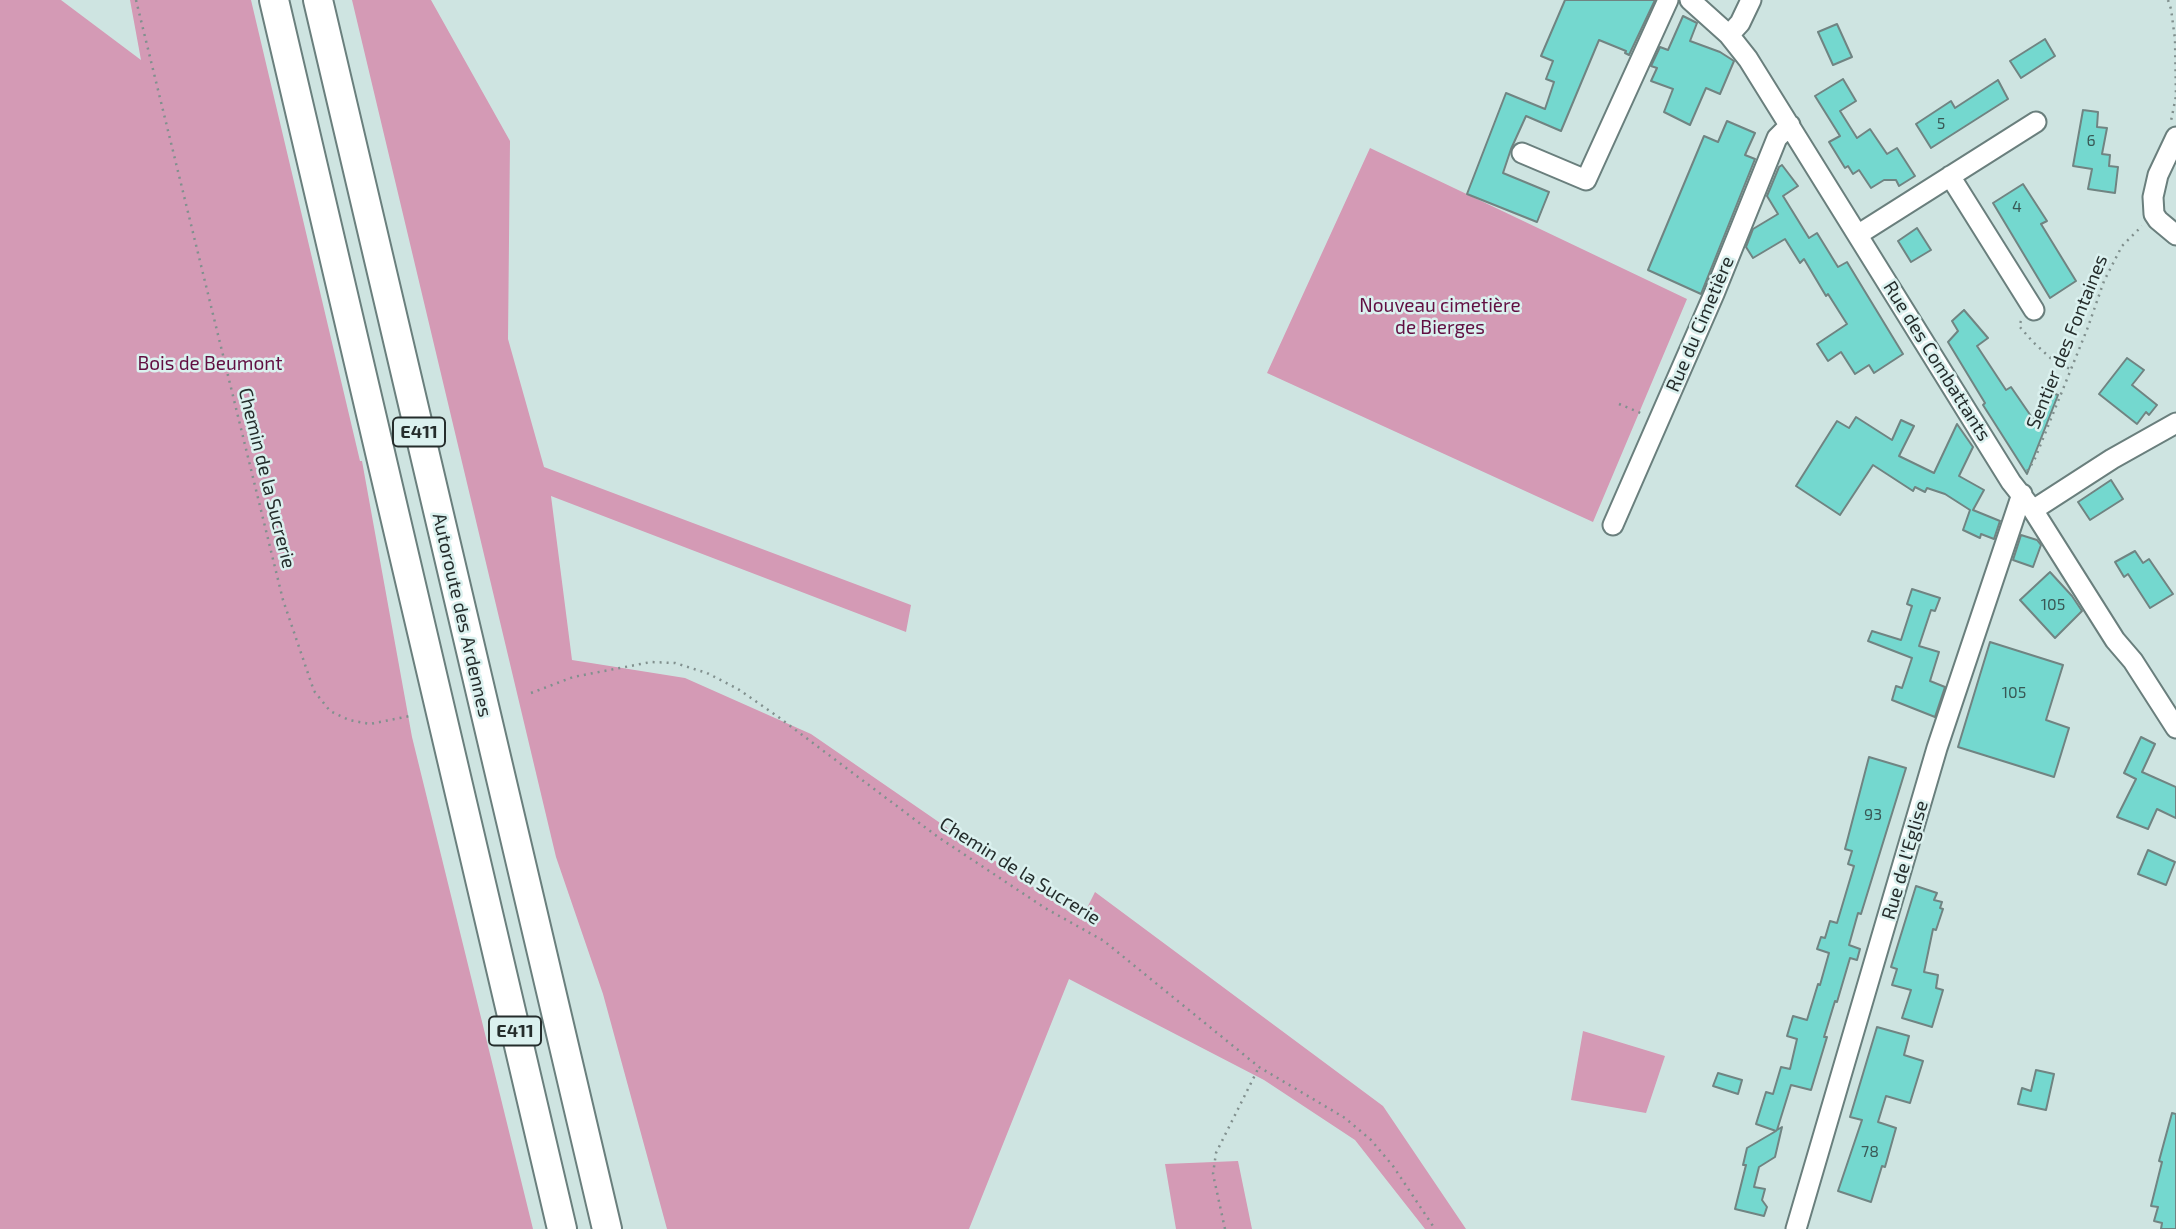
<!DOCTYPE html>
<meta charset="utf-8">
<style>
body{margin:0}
canvas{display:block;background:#cee4e1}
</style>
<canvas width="2176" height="1229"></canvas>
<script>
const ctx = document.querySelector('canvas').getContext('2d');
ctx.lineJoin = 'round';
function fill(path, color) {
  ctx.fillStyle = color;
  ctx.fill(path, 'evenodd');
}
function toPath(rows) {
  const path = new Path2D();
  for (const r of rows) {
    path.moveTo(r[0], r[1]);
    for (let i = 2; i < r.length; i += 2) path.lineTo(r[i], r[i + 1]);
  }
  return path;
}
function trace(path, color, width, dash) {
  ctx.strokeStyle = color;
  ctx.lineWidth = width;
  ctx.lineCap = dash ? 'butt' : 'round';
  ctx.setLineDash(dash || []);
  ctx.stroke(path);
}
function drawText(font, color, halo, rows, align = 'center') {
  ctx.font = font + ' "Exo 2",sans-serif';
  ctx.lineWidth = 5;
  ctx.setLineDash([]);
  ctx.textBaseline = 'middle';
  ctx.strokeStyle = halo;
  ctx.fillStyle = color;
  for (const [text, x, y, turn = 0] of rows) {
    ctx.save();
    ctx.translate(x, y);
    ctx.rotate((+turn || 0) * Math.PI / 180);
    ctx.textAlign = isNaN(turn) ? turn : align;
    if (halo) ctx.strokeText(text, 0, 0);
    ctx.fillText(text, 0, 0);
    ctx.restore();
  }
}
const green = toPath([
 [0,0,61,0,141,60,130,0,251,0,360,461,362,461,412,737,533,1229,0,1229],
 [352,0,431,0,510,141,508,339,544,467,911,605,906,632,551,496,572,660,685,678,811,734,1081,920,1095,892,1383,1106,1466,1229,1425,1229,1355,1140,1264,1080,1069,979,969,1229,667,1229,603,994,556,857],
 [1370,148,1687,299,1593,522,1267,373],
 [1583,1031,1665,1056,1646,1113,1571,1100],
 [1238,1161,1252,1229,1176,1229,1165,1164]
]);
const building = toPath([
 [1565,0,1655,0,1629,55,1625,53,1626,51,1599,40,1561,131,1526,116,1511,149,1503,173,1549,192,1537,222,1467,194,1506,93,1545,109,1554,82,1546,79,1553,61,1541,56,1565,0],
 [1683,16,1697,23,1690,41,1720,52,1734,61,1720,94,1706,88,1690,125,1664,112,1673,89,1651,81,1657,68,1651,66,1660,47,1668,50,1683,16],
 [1837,24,1852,57,1833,65,1818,32,1837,24],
 [2045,39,2055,56,2021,78,2010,61,2045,39],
 [1843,79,1856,101,1840,111,1857,138,1870,129,1887,154,1897,148,1915,176,1899,186,1896,180,1884,180,1871,188,1859,170,1853,174,1848,166,1845,168,1829,142,1840,136,1815,96,1843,79],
 [1998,80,2008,99,1931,148,1916,124,1951,101,1955,108,1998,80],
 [2083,110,2098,112,2097,127,2107,128,2102,154,2110,155,2109,166,2118,167,2115,193,2088,189,2092,169,2073,166,2083,110],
 [1727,121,1755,133,1745,155,1755,159,1701,294,1648,270,1704,136,1718,142,1727,121],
 [1782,165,1798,186,1783,196,1809,238,1817,233,1838,267,1847,262,1903,354,1874,373,1869,365,1855,374,1841,352,1828,361,1817,344,1847,324,1828,294,1826,296,1804,259,1800,263,1785,239,1753,258,1746,247,1753,229,1778,214,1767,196,1779,167,1782,165],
 [2023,184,2047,221,2041,224,2076,281,2050,298,1993,203,2023,184],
 [1917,228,1931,250,1911,262,1898,241,1917,228],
 [1964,310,1988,338,1977,346,2006,390,2011,387,2033,419,2044,390,2058,395,2027,474,1983,405,1985,403,1948,342,1958,331,1952,321,1964,310],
 [2127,358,2144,370,2132,385,2157,405,2149,415,2146,412,2137,424,2099,394,2127,358],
 [1856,417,1892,440,1901,420,1914,426,1899,456,1934,473,1957,424,1973,447,1959,476,1984,490,1973,510,2000,521,1994,539,1981,534,1980,538,1963,530,1970,510,1945,494,1927,488,1925,492,1915,487,1913,491,1873,465,1840,515,1796,486,1837,421,1849,428,1856,417],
 [2111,480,2123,499,2090,520,2078,502,2111,480],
 [2021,535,2037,540,2041,545,2033,567,2013,560,2021,535],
 [2135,551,2143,563,2149,559,2173,594,2150,608,2128,574,2124,577,2115,562,2135,551],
 [2050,572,2072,596,2082,611,2055,638,2020,600,2050,572],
 [1912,589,1940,598,1935,611,1931,610,1919,646,1939,652,1930,681,1945,687,1935,717,1892,700,1896,686,1902,688,1912,658,1868,641,1872,631,1901,640,1912,606,1907,604,1912,589],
 [1990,642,2063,665,2046,720,2069,728,2054,777,1958,747,1990,642],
 [2141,737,2155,744,2142,772,2176,787,2176,818,2157,809,2148,829,2117,817,2136,779,2124,773,2141,737],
 [1869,757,1906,768,1861,914,1858,913,1849,945,1860,949,1857,960,1850,958,1837,1002,1835,1001,1824,1037,1827,1037,1811,1090,1791,1085,1777,1130,1782,1127,1775,1157,1759,1167,1754,1187,1765,1189,1762,1200,1767,1207,1764,1216,1735,1209,1746,1165,1743,1165,1747,1148,1776,1131,1756,1124,1766,1092,1773,1094,1781,1067,1790,1069,1797,1039,1787,1036,1793,1016,1807,1020,1818,984,1820,985,1829,953,1817,949,1821,937,1825,938,1830,921,1837,923,1854,866,1848,864,1852,851,1845,849,1869,757],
 [2148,850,2175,862,2166,885,2138,874,2148,850],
 [1916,886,1937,893,1934,900,1942,902,1940,908,1943,909,1936,930,1933,929,1924,972,1938,975,1936,988,1943,990,1932,1027,1902,1018,1911,990,1892,985,1897,969,1891,967,1916,886],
 [1877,1027,1909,1036,1904,1055,1923,1061,1910,1103,1886,1096,1878,1122,1896,1128,1885,1167,1882,1166,1871,1202,1838,1191,1862,1120,1850,1117,1877,1027],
 [2036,1070,2054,1074,2046,1110,2018,1104,2022,1088,2031,1091,2036,1070],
 [1718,1073,1742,1080,1738,1094,1713,1086,1718,1073],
 [2172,1113,2176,1114,2176,1229,2161,1229,2162,1223,2154,1221,2158,1207,2151,1206,2162,1162,2159,1161,2172,1113]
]);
const path = toPath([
 [136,0,283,600,314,691,330,711,349,720,370,724,410,716],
 [2168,0,2171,9,2175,39,2176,96,2171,121],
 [2021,321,2019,326,2033,342,2057,364,2071,369],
 [1619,404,1643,414],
 [2027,471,2034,461,2088,327,2104,281,2122,246,2142,226],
 [531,693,573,677,651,662,675,663,707,673,738,689,777,716,938,837,1045,908,1104,941,1259,1067,1345,1118,1371,1140,1393,1166,1435,1229],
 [1225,1229,1213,1174,1216,1153,1258,1069]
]);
const minor = toPath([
 [1690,0,1729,35,1748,59,2011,482,2033,510,2115,640,2133,661,2176,728],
 [1729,35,1740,23,1751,0],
 [2176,137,2158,175,2153,197,2154,214,2158,220,2176,235],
 [1522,153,1586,180,1668,0],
 [1950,176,2034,310],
 [1859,234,2036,122],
 [2033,510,2112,459,2176,423],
 [1613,525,1714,294,1777,138,1790,125],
 [1796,1229,1937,748,2022,494]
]);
const highway = toPath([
 [274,0,562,1229],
 [318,0,607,1229]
]);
const numberNames = [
 ["5",1941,124],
 ["6",2091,141],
 ["4",2017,207],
 ["105",2053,605],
 ["105",2014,693],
 ["93",1873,815],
 ["78",1870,1152]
];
const shields = [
 [419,432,52],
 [515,1031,52]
];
const shieldNames = [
 ["E411",419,432],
 ["E411",515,1031]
];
const parkNames = [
 ["Nouveau cimetière",1440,306],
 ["de Bierges",1440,328],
 ["Bois de Beumont",210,364]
];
const streetNames = [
 ["Rue du Cimetière",1700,324,-67],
 ["Sentier des Fontaines",2067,342,-68],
 ["Rue des Combattants",1937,361,58],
 ["Chemin de la Sucrerie",267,478,76],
 ["Autoroute des Ardennes",462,615,77],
 ["Rue de l'Eglise",1905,860,-74],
 ["Chemin de la Sucrerie",1020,871,32]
];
fill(green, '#d49ab5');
fill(building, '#74d8cf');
trace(building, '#708482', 2);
trace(minor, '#6a7f7d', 23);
trace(highway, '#6a7f7d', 32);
trace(path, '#81908e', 2.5, [2, 5]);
trace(minor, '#fff', 19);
trace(highway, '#fff', 28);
drawText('16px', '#395855', null, numberNames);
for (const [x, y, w] of shields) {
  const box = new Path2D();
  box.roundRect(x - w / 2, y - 14.5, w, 29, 5);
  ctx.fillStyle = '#dbf1ef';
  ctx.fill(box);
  trace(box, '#252d2c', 2);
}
drawText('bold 18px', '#252d2c', null, shieldNames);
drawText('19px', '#610e41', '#dbf1ef', parkNames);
drawText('19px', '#252d2c', '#dbf1ef', streetNames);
</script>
